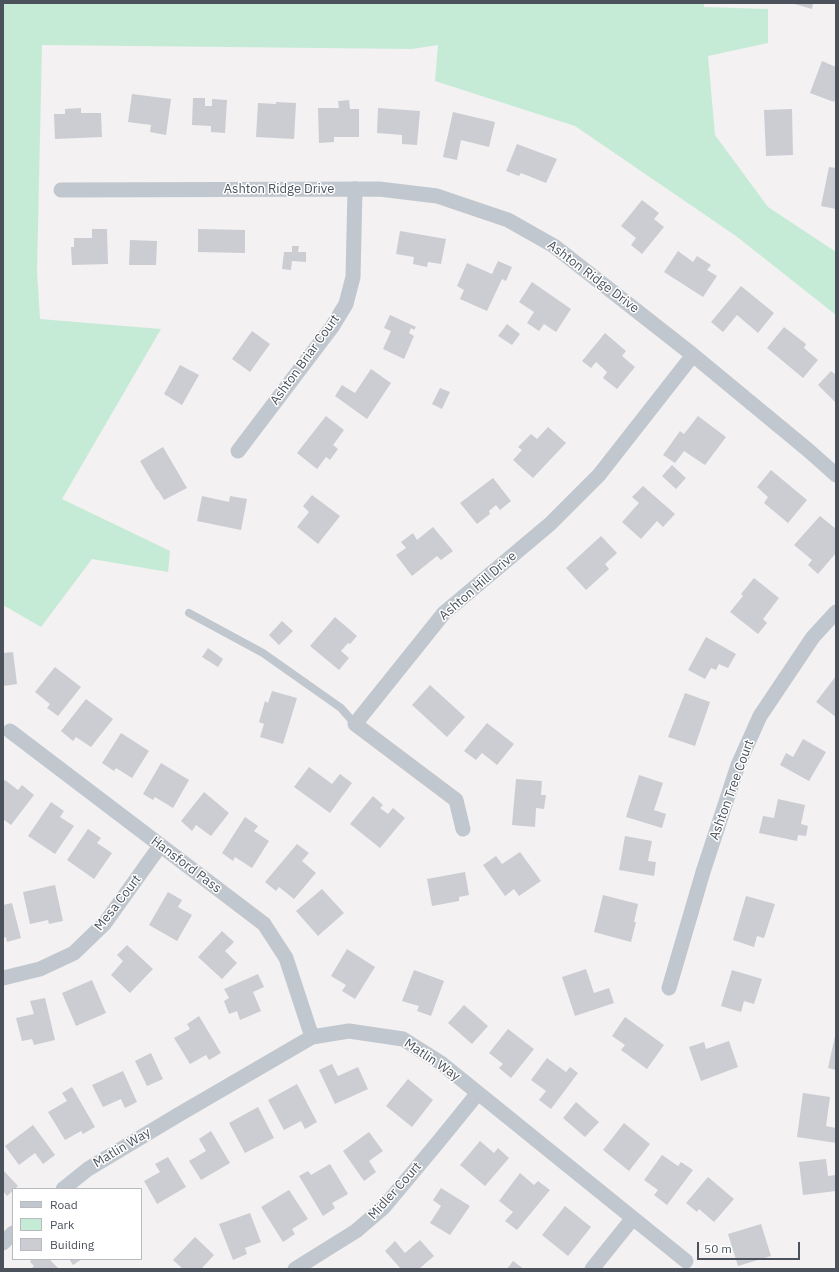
<!DOCTYPE html>
<style>
body{margin:0}
#map{position:relative;width:839px;height:1272px;overflow:hidden;background:#f3f1f1;font-family:"IBM Plex Sans",sans-serif}
canvas{display:block}
.frame{position:absolute;inset:0;border:4px solid #4b525c;pointer-events:none}
.legend{position:absolute;left:12px;top:1188px;width:130px;height:72px;box-sizing:border-box;background:#fff;border:1px solid #b7babe;margin:0;padding:5px 7px;list-style:none;font-size:12px;color:#4b525c}
.legend li{display:flex;align-items:center;gap:8px;height:20px}
.legend b{width:20px;border:1px solid #b7babe}
.scale{position:absolute;left:697px;top:1242px;width:103px;height:18px;box-sizing:border-box;border:2px solid #4b525c;border-top:0;padding-left:5px;font-size:12px;line-height:14px;white-space:nowrap;color:#4b525c;-webkit-text-stroke:3px #fff;paint-order:stroke}
</style>
<div id="map">
<canvas width="839" height="1272"></canvas>
<div class="frame"></div>
<ul class="legend">
<li><b style="height:5px;background:#c1c7ce"></b>Road</li>
<li><b style="height:11px;background:#c5ebd7"></b>Park</li>
<li><b style="height:11px;background:#cbcdd3"></b>Building</li>
</ul>
<div class="scale">50 m</div>
</div>
<script>
const ctx = document.querySelector('canvas').getContext('2d');
ctx.lineJoin = 'round';
function fill(path, color) {
  ctx.fillStyle = color;
  ctx.fill(path, 'evenodd');
}
function toPath(rows) {
  const path = new Path2D();
  for (const r of rows) {
    path.moveTo(r[0], r[1]);
    for (let i = 2; i < r.length; i += 2) path.lineTo(r[i], r[i + 1]);
  }
  return path;
}
function trace(path, color, width, dash) {
  ctx.strokeStyle = color;
  ctx.lineWidth = width;
  ctx.lineCap = dash ? 'butt' : 'round';
  ctx.setLineDash(dash || []);
  ctx.stroke(path);
}
function drawText(font, color, halo, rows, align = 'center') {
  ctx.font = font + ' "IBM Plex Sans",sans-serif';
  ctx.lineWidth = 3;
  ctx.setLineDash([]);
  ctx.textBaseline = 'middle';
  ctx.strokeStyle = halo;
  ctx.fillStyle = color;
  for (const [text, x, y, turn = 0] of rows) {
    ctx.save();
    ctx.translate(x, y);
    ctx.rotate((+turn || 0) * Math.PI / 180);
    ctx.textAlign = isNaN(turn) ? turn : align;
    if (halo) ctx.strokeText(text, 0, 0);
    ctx.fillText(text, 0, 0);
    ctx.restore();
  }
}
const green = toPath([
 [3,3,704,3,704,7,768,9,768,43,708,56,715,135,768,207,836,252,836,315,736,236,575,126,435,81,438,45,412,49,42,45,37,272,40,319,161,329,62,499,170,551,168,572,92,559,41,627,3,605]
]);
const building = toPath([
 [791,3,813,3,812,9],
 [822,61,836,67,836,97,834,102,810,93],
 [132,94,171,99,166,135,150,132,151,125,128,122],
 [193,98,205,98,205,106,212,106,212,99,227,100,225,133,211,132,211,126,192,125],
 [349,100,350,109,359,109,359,137,334,137,334,142,319,143,318,108,339,108,338,101],
 [276,102,296,103,294,139,256,137,258,103,276,104],
 [81,108,81,113,101,113,102,137,55,139,54,114,65,114,65,109],
 [378,108,420,111,417,145,402,144,402,135,377,133],
 [792,109,793,155,766,156,764,110],
 [453,112,495,122,489,147,461,140,457,160,443,157],
 [517,144,557,159,546,183,521,173,519,176,506,171],
 [829,167,836,168,836,209,821,206],
 [642,200,659,213,654,219,664,227,642,254,631,245,636,238,621,226],
 [92,229,107,229,108,264,72,265,71,247,74,247,74,238,92,238],
 [198,229,245,230,245,253,198,252],
 [400,231,446,239,441,264,428,262,427,267,413,264,414,257,396,254],
 [130,240,157,241,156,265,129,265],
 [292,246,299,246,298,252,306,252,306,262,292,261,291,270,282,269,284,252,292,252],
 [678,251,693,262,697,256,711,265,707,270,717,276,703,297,664,272],
 [498,261,512,267,506,281,502,279,487,311,460,299,464,290,457,286,467,263,492,274],
 [532,282,571,309,556,332,544,324,539,331,527,323,534,312,519,302],
 [741,286,774,313,758,333,737,315,723,332,711,322],
 [390,315,416,327,414,330,411,328,409,333,414,336,404,359,383,349,391,331,384,328],
 [507,324,520,334,512,345,498,336],
 [784,327,806,344,804,348,818,360,803,378,767,348],
 [252,331,270,344,250,372,232,359],
 [605,333,626,351,622,356,635,367,617,389,603,378,607,372,596,362,591,368,582,361],
 [180,365,199,375,182,405,164,394],
 [371,369,391,383,367,419,335,396,342,385,355,393],
 [831,371,836,375,836,403,818,385],
 [440,388,450,392,442,409,432,404],
 [326,416,344,430,333,445,338,449,330,460,326,457,317,469,297,453],
 [698,416,726,437,705,465,684,451,675,463,663,455,680,431,684,434],
 [548,427,566,443,533,478,513,460,522,450,518,447,531,434,537,439],
 [163,447,187,488,164,500,158,490,157,490,140,461],
 [672,465,686,478,676,489,662,476],
 [771,470,807,500,788,523,764,503,768,497,757,487],
 [493,478,511,501,500,510,496,505,489,511,490,514,477,524,460,503],
 [643,486,675,514,663,527,657,521,641,539,622,522,639,503,632,497],
 [312,495,340,516,318,544,297,527,309,512,303,506],
 [202,496,229,502,230,496,247,499,241,530,197,521],
 [820,516,836,529,836,553,818,574,808,565,812,560,794,545],
 [433,527,453,551,441,560,437,556,412,576,396,555,406,548,401,542,413,533,417,540],
 [601,536,617,553,605,564,609,569,586,590,566,568],
 [754,578,779,598,763,619,767,623,758,634,730,612,743,596,741,594],
 [335,617,357,636,350,644,348,643,341,651,349,658,339,670,310,646],
 [282,621,293,631,279,645,269,635],
 [706,637,736,654,728,668,719,664,716,670,711,668,705,679,688,670],
 [208,648,223,659,218,667,202,657],
 [13,652,17,684,3,686,3,653],
 [55,667,81,687,58,716,47,708,50,704,35,692],
 [836,676,836,717,816,702],
 [430,685,465,717,447,737,412,705],
 [272,691,297,698,283,744,260,737,264,724,259,722,265,701,268,703],
 [685,693,710,702,695,746,668,737],
 [86,699,113,719,91,747,76,737,73,741,61,731],
 [487,723,514,744,497,765,482,753,476,760,464,751],
 [121,733,149,751,132,778,116,768,114,771,102,763],
 [803,739,826,752,809,781,780,765,786,753,793,757],
 [161,763,189,780,173,808,155,797,153,800,143,794],
 [309,767,332,784,340,774,352,783,330,813,294,787],
 [639,775,663,783,654,810,666,814,662,828,626,817],
 [516,779,542,781,541,795,546,795,544,809,536,808,535,827,512,825],
 [5,780,18,790,22,785,34,795,11,825,3,819,3,782],
 [204,792,229,813,211,836,196,825,192,831,181,821],
 [373,796,383,805,380,808,388,814,393,808,405,818,380,848,350,824],
 [778,799,805,805,801,824,808,826,806,836,798,835,797,841,759,833,763,816,774,818],
 [51,802,64,811,60,817,74,826,55,854,28,836],
 [245,817,258,826,254,831,269,841,252,868,235,857,233,861,222,853],
 [88,829,101,838,97,843,112,853,94,879,67,860],
 [625,836,652,841,648,861,656,862,654,876,619,870],
 [297,844,309,853,302,861,316,873,294,899,279,887,276,891,265,882],
 [520,852,541,881,519,896,514,889,505,896,483,865,496,856,502,864],
 [465,872,469,895,459,897,459,901,432,906,427,879],
 [55,885,63,921,49,924,48,920,30,924,23,892],
 [322,889,344,913,318,936,296,911],
 [168,892,182,900,178,907,192,915,177,941,149,925],
 [603,895,638,904,634,922,636,922,631,942,594,932],
 [746,896,775,904,764,938,757,936,754,947,733,940],
 [12,903,21,938,7,942,6,937,3,938,3,905],
 [222,931,234,942,225,951,237,963,222,979,198,957],
 [127,945,153,969,130,993,111,975,123,961,117,955],
 [347,949,375,967,355,999,342,991,346,985,331,976],
 [586,969,594,993,609,988,614,1003,575,1016,562,977],
 [414,970,444,981,431,1016,417,1011,419,1006,402,1001],
 [732,970,762,979,754,1004,744,1001,741,1012,721,1006],
 [258,974,264,987,253,992,261,1011,240,1020,237,1011,229,1014,224,1001,229,998,224,989],
 [92,980,106,1013,76,1026,62,993],
 [45,998,55,1040,34,1045,32,1039,22,1041,16,1018,34,1014,30,1001],
 [464,1005,488,1026,472,1044,448,1023],
 [199,1016,221,1053,209,1060,206,1055,190,1064,174,1038,190,1029,187,1024],
 [625,1017,664,1045,647,1069,621,1050,625,1045,612,1036],
 [508,1029,534,1049,511,1078,499,1068,503,1064,489,1053],
 [835,1036,836,1036,836,1070,828,1068],
 [729,1041,738,1067,701,1081,689,1047,704,1042,706,1049],
 [151,1053,163,1079,147,1086,135,1061],
 [547,1058,566,1072,570,1067,578,1073,551,1109,539,1100,546,1091,531,1080],
 [332,1064,338,1076,358,1067,368,1089,335,1104,319,1070],
 [123,1071,137,1102,125,1108,121,1099,103,1107,92,1085],
 [408,1079,433,1100,412,1127,386,1106],
 [297,1084,317,1122,305,1129,301,1121,284,1130,268,1100],
 [72,1087,95,1127,83,1134,81,1131,65,1140,48,1112,67,1101,62,1093],
 [803,1093,830,1097,826,1126,836,1128,836,1143,797,1137],
 [576,1102,599,1122,585,1137,563,1118],
 [258,1107,274,1138,245,1153,229,1123],
 [624,1123,650,1144,629,1171,603,1150],
 [33,1125,55,1155,43,1164,35,1153,19,1165,5,1146],
 [211,1131,230,1163,201,1180,189,1161,206,1151,199,1139],
 [369,1132,383,1151,369,1161,376,1172,364,1181,343,1151],
 [480,1141,494,1153,498,1148,509,1158,485,1186,460,1165],
 [662,1155,678,1166,681,1162,693,1170,667,1205,654,1195,658,1190,644,1180],
 [168,1157,186,1187,157,1204,144,1181,160,1172,155,1164],
 [826,1159,828,1176,836,1175,836,1191,803,1195,799,1162],
 [330,1164,348,1194,332,1203,335,1208,323,1216,299,1176,308,1171,311,1175],
 [3,1170,18,1186,7,1196,3,1191],
 [520,1173,534,1185,538,1181,550,1190,517,1230,505,1221,513,1212,499,1201],
 [708,1177,734,1199,714,1222,699,1209,697,1212,686,1203],
 [441,1188,470,1206,450,1235,430,1223,441,1206,433,1200],
 [289,1190,308,1219,292,1229,295,1234,283,1242,261,1207],
 [565,1206,591,1227,568,1256,542,1235],
 [250,1213,261,1242,245,1248,247,1254,233,1260,219,1224],
 [761,1224,771,1256,738,1266,728,1234],
 [195,1237,214,1255,202,1268,203,1269,183,1269,173,1260],
 [420,1240,434,1256,419,1269,401,1269,385,1251,395,1241,405,1253],
 [32,1259,49,1259,59,1269,31,1269,34,1266,30,1262],
 [69,1259,82,1259,73,1265],
 [513,1261,524,1269,507,1269]
]);
const lane = toPath([
 [189,613,263,653,341,708,355,724]
]);
const street = toPath([
 [61,190,379,189,437,196,508,220,554,246,693,355,808,450,836,475],
 [238,451,332,327,346,304,353,277,355,189],
 [10,731,264,924,286,958,312,1037],
 [463,829,456,800,355,724,444,613,550,524,599,475,693,355],
 [3,978,40,969,74,953,105,923,160,846],
 [669,988,703,872,738,765,760,716,813,637,836,612],
 [63,1189,88,1169,178,1115,312,1037,349,1031,403,1039,441,1063,686,1261],
 [3,1243,13,1233],
 [295,1269,356,1231,384,1207,439,1141,478,1093],
 [592,1269,633,1218]
]);
const streetNames = [
 ["Ashton Ridge Drive",279,189],
 ["Ashton Ridge Drive",593,277,37],
 ["Ashton Briar Court",305,360,-54],
 ["Ashton Hill Drive",478,586,-41],
 ["Ashton Tree Court",732,790,-70],
 ["Hansford Pass",186,865,37],
 ["Mesa Court",118,903,-52],
 ["Matlin Way",432,1060,34],
 ["Matlin Way",122,1148,-31],
 ["Midler Court",395,1191,-48]
];
fill(green, '#c5ebd7');
fill(building, '#cbcdd3');
trace(lane, '#c1c7ce', 8);
trace(street, '#c1c7ce', 15);
drawText('13px', '#4b525c', '#fff', streetNames);
</script>
